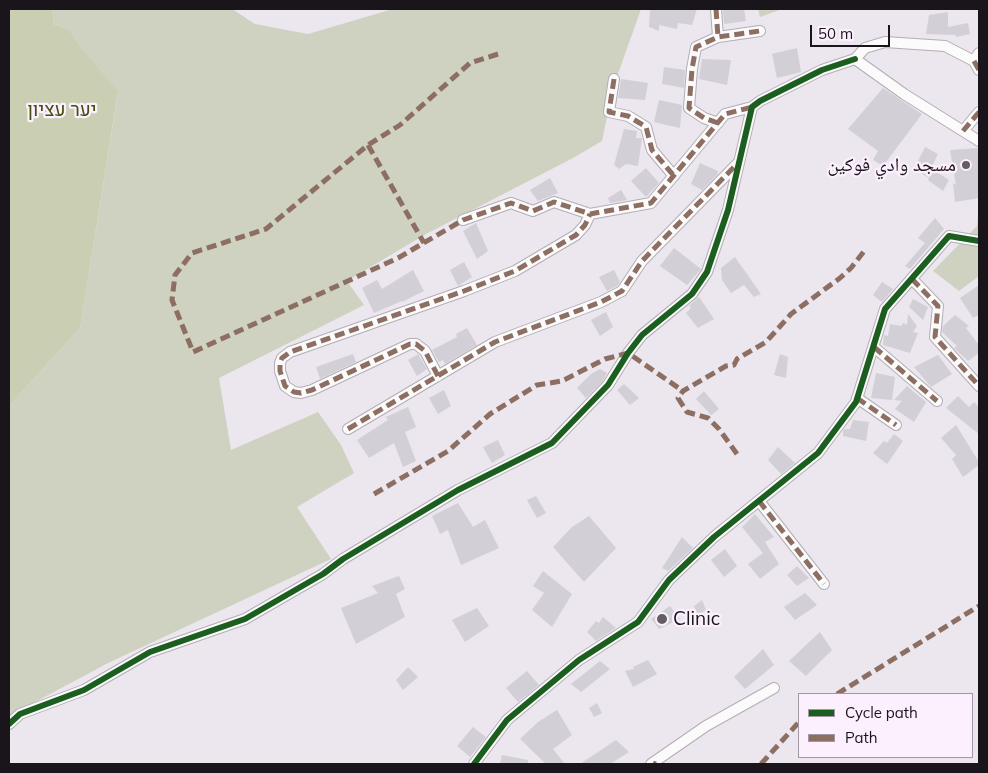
<!DOCTYPE html>
<meta charset="utf-8">
<style>
body{margin:0}
#map{position:relative;width:988px;height:773px;overflow:hidden;background:#ece6ee;font-family:Mulish,sans-serif}
canvas{display:block}
.frame{position:absolute;inset:0;border:10px solid #1a151a;pointer-events:none}
.legend{position:absolute;left:798px;top:693px;width:175px;height:65px;box-sizing:border-box;background:#fceffe;border:1px solid #a298a3;margin:0;padding:6px 9px;list-style:none;font-size:15px;color:#1a151a}
.legend li{display:flex;align-items:center;gap:10px;height:25px}
.legend b{width:25px;border:1px solid #a298a3}
.scale{position:absolute;left:810px;top:25px;width:80px;height:22px;box-sizing:border-box;border:2px solid #1a151a;border-top:0;padding-left:6px;font-size:15px;line-height:18px;white-space:nowrap;color:#1a151a;-webkit-text-stroke:4px #fceffe;paint-order:stroke}
</style>
<div id="map">
<canvas width="988" height="773"></canvas>
<div class="frame"></div>
<ul class="legend">
<li><b style="height:6px;background:#1b5e20"></b>Cycle path</li>
<li><b style="height:6px;background:#8d6e63"></b>Path</li>
</ul>
<div class="scale">50 m</div>
</div>
<script>
const ctx = document.querySelector('canvas').getContext('2d');
ctx.lineJoin = 'round';
function fill(path, color) {
  ctx.fillStyle = color;
  ctx.fill(path, 'evenodd');
}
function toPath(rows) {
  const path = new Path2D();
  for (const r of rows) {
    path.moveTo(r[0], r[1]);
    for (let i = 2; i < r.length; i += 2) path.lineTo(r[i], r[i + 1]);
  }
  return path;
}
function trace(path, color, width, dash) {
  ctx.strokeStyle = color;
  ctx.lineWidth = width;
  ctx.lineCap = dash ? 'butt' : 'round';
  ctx.setLineDash(dash || []);
  ctx.stroke(path);
}
function drawText(font, color, halo, rows, align = 'center') {
  ctx.font = font + ' Mulish,"Noto Naskh Arabic",Heebo,sans-serif';
  ctx.lineWidth = 4.5;
  ctx.setLineDash([]);
  ctx.textBaseline = 'middle';
  ctx.strokeStyle = halo;
  ctx.fillStyle = color;
  for (const [text, x, y, turn = 0] of rows) {
    ctx.save();
    ctx.translate(x, y);
    ctx.rotate((+turn || 0) * Math.PI / 180);
    ctx.textAlign = isNaN(turn) ? turn : align;
    if (halo) ctx.strokeText(text, 0, 0);
    ctx.fillText(text, 0, 0);
    ctx.restore();
  }
}
const green = toPath([
 [51,9,232,9,255,24,308,34,393,9,641,9,613,88,602,141,573,158,426,234,347,281,364,305,219,378,231,450,318,412,341,445,354,473,297,507,331,559,108,663,9,716,9,406,80,328,118,93,77,42,70,30,53,24,54,16],
 [758,9,782,9,760,17],
 [979,206,979,276,959,291,933,271,977,226]
]);
const forest = toPath([
 [9,9,51,9,54,16,53,24,70,30,77,42,118,92,80,328,9,406]
]);
const building = toPath([
 [650,9,697,9,692,25,678,23,677,29,659,25,659,31,649,27],
 [723,9,744,9,746,21,724,24],
 [948,12,948,27,968,23,970,34,956,37,956,35,926,34,929,15],
 [797,48,801,72,777,78,772,54],
 [702,59,731,60,727,85,699,79],
 [664,67,685,70,684,88,662,84],
 [621,79,648,83,645,100,618,98],
 [883,88,922,114,883,166,873,160,878,151,848,129],
 [659,100,682,105,680,128,654,122],
 [624,129,637,131,636,138,642,138,638,166,626,164,619,169,614,165],
 [925,147,938,154,931,168,949,180,943,191,928,180,929,178,914,169],
 [979,148,979,198,955,202,953,183,956,185,950,150],
 [700,163,718,171,717,175,702,190,691,184],
 [646,168,659,183,646,197,631,181],
 [550,178,558,193,538,201,530,190],
 [621,190,627,200,610,203,608,198],
 [935,218,944,229,910,269,905,266,925,243,918,238],
 [476,223,488,251,477,259,463,231],
 [674,248,701,269,687,285,660,266],
 [735,257,761,294,754,297,744,285,731,293,722,280,721,268],
 [464,262,472,277,458,286,450,270],
 [413,270,424,291,402,302,402,301,374,313,362,288,377,280,382,289],
 [614,270,620,282,617,286,607,291,599,277],
 [882,282,893,289,882,302,873,295],
 [979,285,979,315,973,318,960,298],
 [699,297,714,319,698,328,686,313,691,308,689,306],
 [913,299,928,307,923,320,909,307],
 [606,312,613,327,600,336,591,320],
 [908,314,917,326,913,332,918,333,910,353,883,345,884,335,888,336,890,324,901,326,903,323,907,325],
 [955,315,969,326,966,328,979,345,979,353,968,361,954,348,957,346,942,332,943,326],
 [467,328,477,345,445,364,443,360,439,362,432,350,457,337,456,334],
 [353,354,356,362,320,379,316,367],
 [418,354,427,369,417,376,408,360],
 [780,354,788,357,786,378,774,375],
 [938,355,952,374,931,387,914,367],
 [600,369,607,373,603,381,586,398,577,388,591,374],
 [876,373,895,377,892,400,871,398],
 [624,384,639,398,630,405,617,390],
 [907,386,926,402,914,422,895,409,902,401,894,400],
 [444,390,451,406,438,414,429,398],
 [704,391,719,409,711,415,696,399],
 [958,396,969,407,974,402,979,407,979,434,946,408],
 [408,407,416,427,405,432,416,461,403,467,394,443,369,458,357,440,388,420,386,417],
 [853,420,869,422,866,441,843,436,843,430,845,429,850,429],
 [956,425,979,462,979,465,963,477,952,459,956,455,941,438],
 [894,434,903,441,887,464,873,453,884,441,887,443],
 [498,440,505,455,492,463,483,447],
 [778,447,795,463,781,474,768,460],
 [536,496,546,513,537,518,527,500],
 [458,503,473,527,485,520,499,548,461,565,448,530,440,534,432,516],
 [755,514,774,537,765,542,779,564,760,579,748,564,763,553,742,527],
 [589,516,616,548,584,582,553,547,572,527],
 [682,537,693,548,668,571,662,568],
 [725,549,737,566,724,577,711,560],
 [797,566,809,578,797,586,787,575],
 [543,571,572,594,552,627,532,610,544,593,533,586],
 [399,576,405,589,396,594,405,617,356,644,341,608,378,593,372,586],
 [805,593,817,605,795,620,784,607],
 [702,600,706,610,698,615,694,606],
 [670,606,680,619,659,629,651,619],
 [477,608,489,626,465,642,452,620],
 [603,617,616,628,596,641,587,632,596,621,599,623],
 [820,632,832,650,806,676,789,661],
 [763,649,774,665,745,689,734,677],
 [648,660,657,674,633,687,625,671,634,669,633,667],
 [600,661,610,669,581,692,571,684],
 [408,667,418,677,403,690,396,680],
 [527,671,539,685,518,702,506,688],
 [597,703,602,713,594,717,589,708],
 [557,710,572,735,553,749,565,764,546,764,520,739,538,722],
 [473,727,486,737,470,757,457,746],
 [616,740,629,752,610,764,580,764],
 [502,755,528,760,528,764,500,764]
]);
const minor = toPath([
 [716,9,718,37],
 [979,53,974,61,945,46,885,42,865,48,855,59,904,94,979,141],
 [974,61,979,70],
 [614,79,609,112,628,116,646,127,652,150,674,176],
 [718,123,704,118,689,108,692,69,696,47,718,37,760,31],
 [963,131,979,112],
 [463,220,511,203,533,211,554,202,590,214,651,203,725,114,752,107],
 [912,279,938,306,935,337,979,386],
 [874,347,937,401],
 [438,376,425,351,416,344,410,344,312,390,301,393,294,392,285,386,280,371,280,363,282,358,290,352,464,291,515,271,576,235,585,225,590,214],
 [857,398,896,425],
 [348,429,495,342,601,302,622,291,642,261,738,163],
 [759,501,824,584],
 [9,724,20,714,84,690,150,652,245,619,323,574,343,559,458,490,552,443,608,385,628,353,642,335,692,294,707,272,728,210,752,107,760,101,822,70,855,59],
 [474,764,507,720,579,660,638,622,669,580,714,537,818,453,856,402,885,309,949,236,979,241],
 [651,764,706,726,774,688]
]);
const quiet = toPath([
 [716,9,718,37],
 [498,54,470,63,400,125,368,145,266,229,192,253,175,275,172,300,193,352,398,258,463,220,511,203,533,211,554,202,590,214,651,203,725,114,752,107],
 [974,61,979,70],
 [614,79,609,112,628,116,646,127,652,150,674,176],
 [718,123,704,118,689,108,692,69,696,47,718,37,760,31],
 [963,131,979,112],
 [368,145,424,243],
 [912,279,938,306,935,337,979,386],
 [874,347,937,401],
 [438,376,425,351,416,344,410,344,312,390,301,393,294,392,285,386,280,371,280,363,282,358,290,352,464,291,515,271,576,235,585,225,590,214],
 [857,398,896,425],
 [348,429,495,342,601,302,622,291,642,261,737,164],
 [737,454,719,429,708,418,687,412,678,398,683,391,726,366,734,365,737,359,766,342,791,314,840,278,851,268,865,250],
 [374,494,448,451,490,414,537,385,562,381,605,359,628,353,683,391],
 [759,501,824,584],
 [837,694,979,606],
 [653,763,656,764],
 [761,764,799,722]
]);
const cycleway = toPath([
 [9,724,20,714,84,690,150,652,245,619,323,574,343,559,458,490,552,443,608,385,628,353,642,335,692,294,707,272,728,210,752,107,760,101,822,70,855,59],
 [474,764,507,720,579,660,638,622,669,580,714,537,818,453,856,402,885,309,949,236,979,241]
]);
const markers = [
 [966,165,5,"#645e64"],
 [662,619,6,"#645e64"]
];
const parkNames = [
 ["יער עציון",62,110]
];
const poiNames = [
 ["مسجد وادي فوكين",956,165],
 ["Clinic",673,619,"left"]
];
fill(green, '#cfd1c1');
fill(forest, '#cacfb3');
fill(building, '#d2cfd6');
trace(minor, '#b3aeb4', 12);
trace(minor, '#fcfbfc', 10);
trace(quiet, '#8d6e63', 5, [10, 5]);
trace(cycleway, '#1b5e20', 6);
for (const [x, y, r, color] of markers) {
  const dot = new Path2D();
  dot.arc(x, y, r, 0, 2 * Math.PI);
  ctx.fillStyle = color;
  ctx.fill(dot);
  trace(dot, '#fceffe', 2);
}
drawText('19px', '#444f0c', '#fceffe', parkNames);
drawText('19px', '#1a151a', '#fceffe', poiNames, 'right');
</script>
